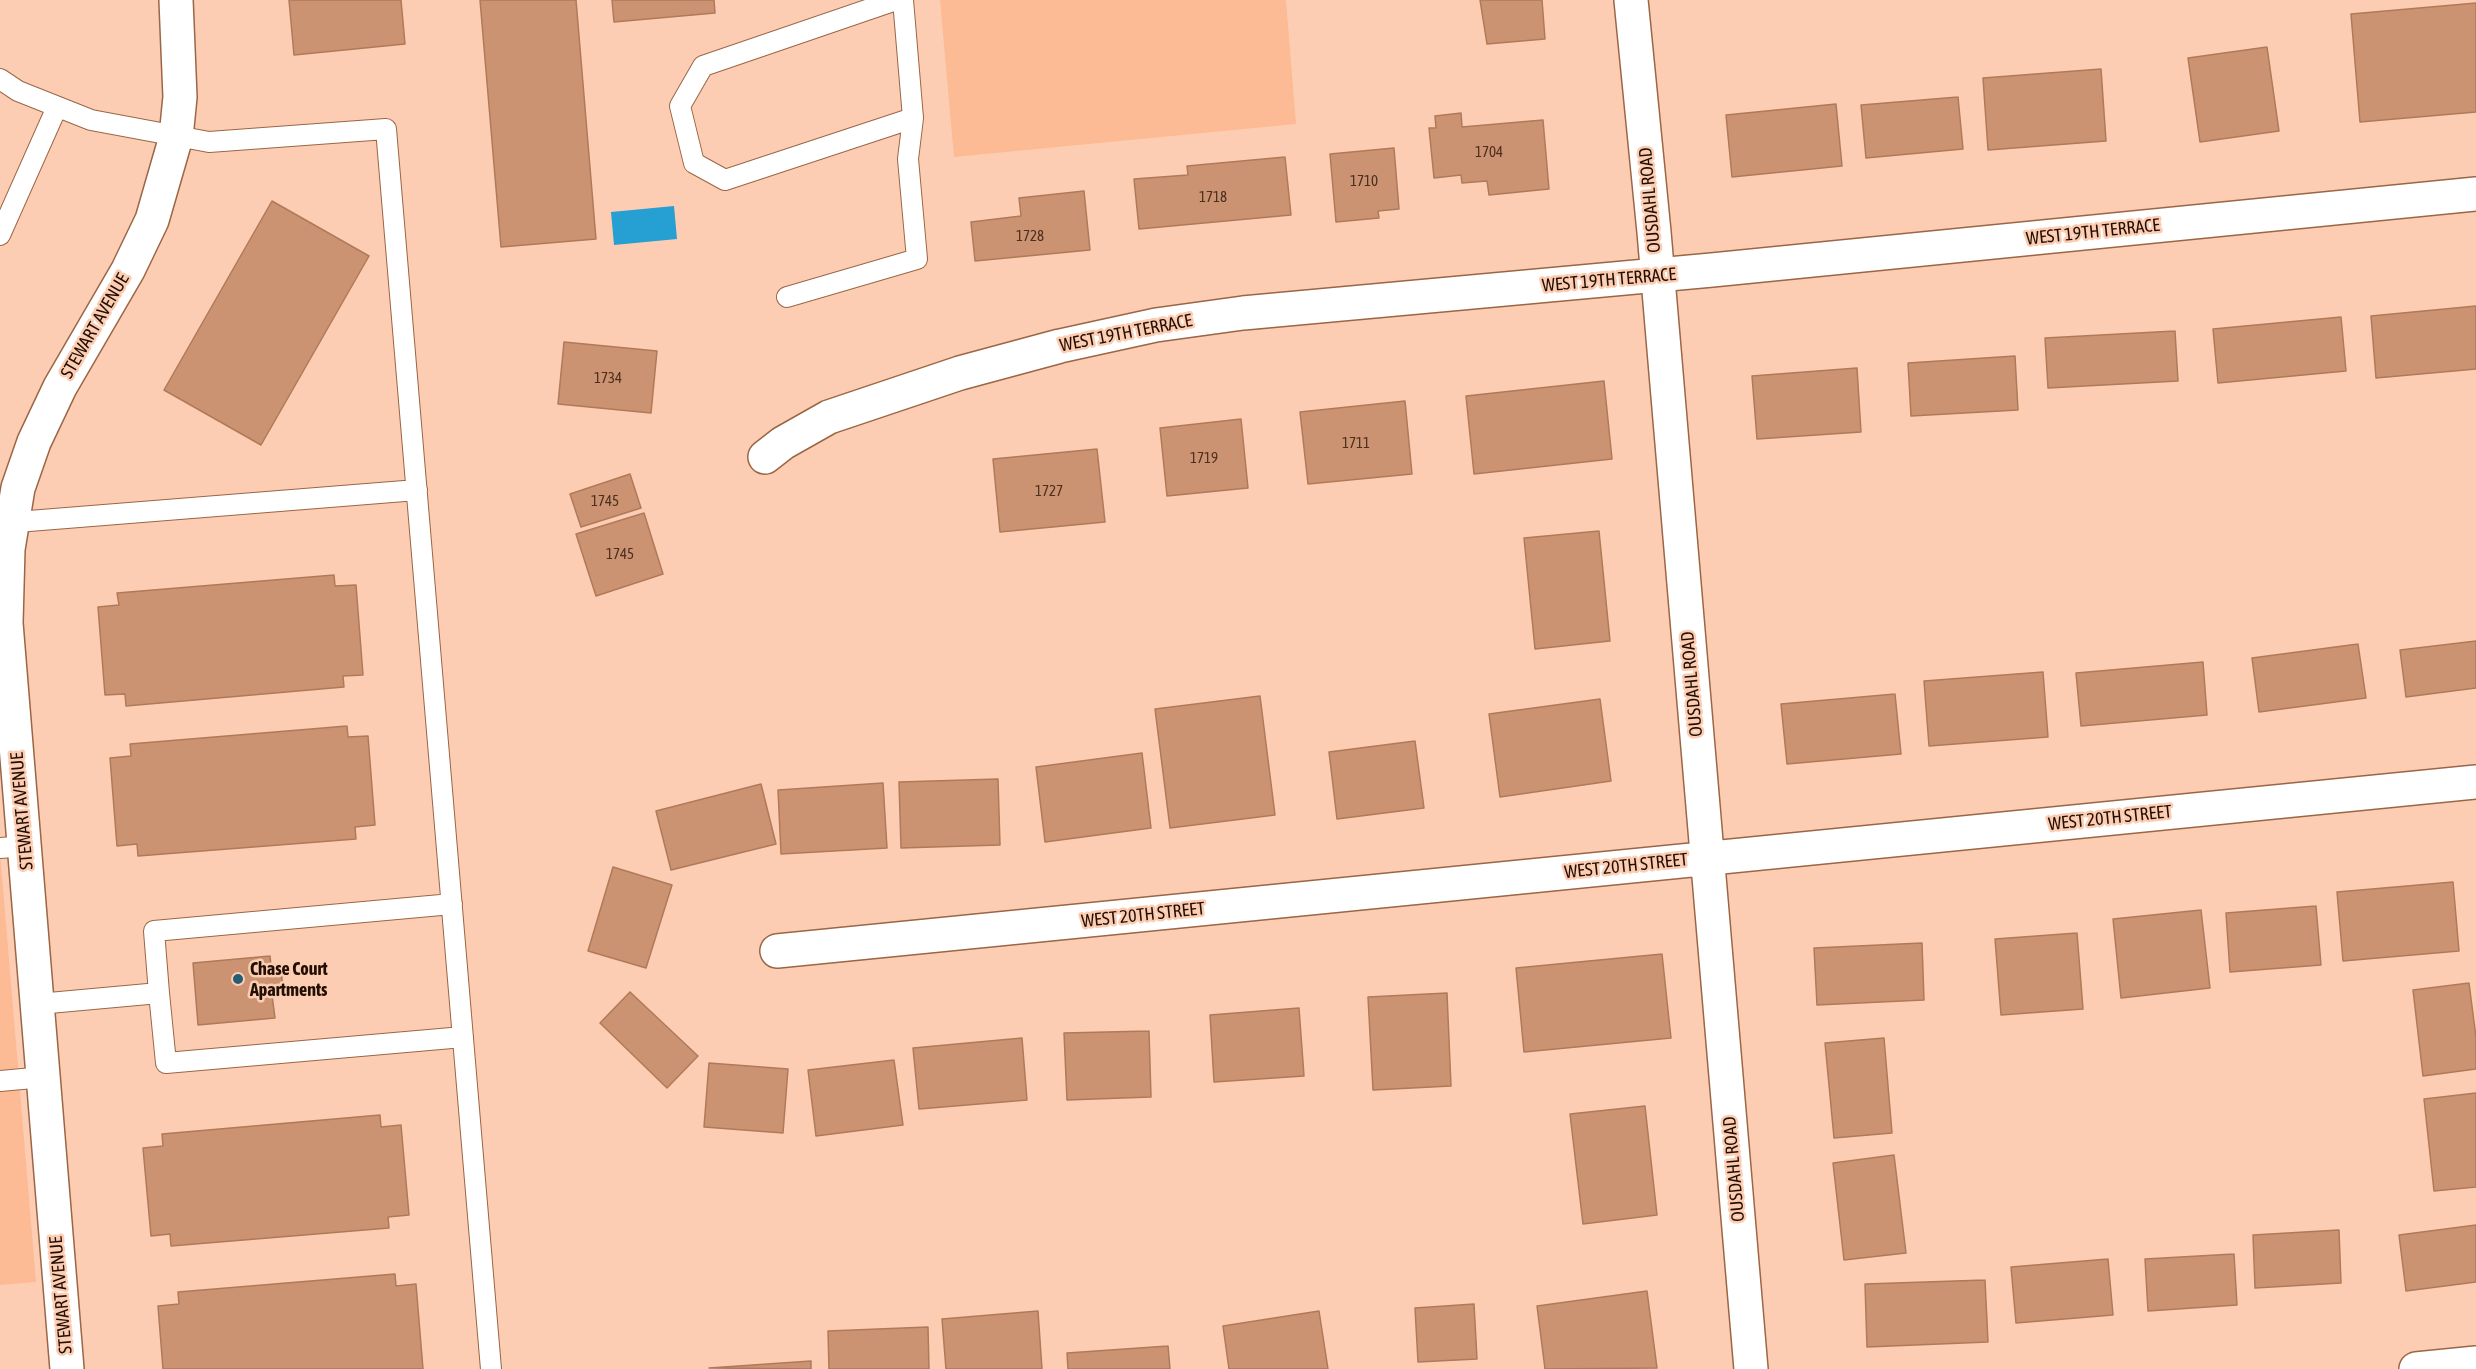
<!DOCTYPE html>
<style>
body{margin:0}
canvas{display:block;background:#fccdb2}
</style>
<canvas width="2476" height="1369"></canvas>
<script>
const ctx = document.querySelector('canvas').getContext('2d');
ctx.lineJoin = 'round';
function fill(path, color) {
  ctx.fillStyle = color;
  ctx.fill(path, 'evenodd');
}
function toPath(rows) {
  const path = new Path2D();
  for (const r of rows) {
    path.moveTo(r[0], r[1]);
    for (let i = 2; i < r.length; i += 2) path.lineTo(r[i], r[i + 1]);
  }
  return path;
}
function trace(path, color, width, dash) {
  ctx.strokeStyle = color;
  ctx.lineWidth = width;
  ctx.lineCap = dash ? 'butt' : 'round';
  ctx.setLineDash(dash || []);
  ctx.stroke(path);
}
function drawText(font, color, halo, rows, align = 'center') {
  ctx.font = font + ' "Asap Condensed",sans-serif';
  ctx.lineWidth = 5;
  ctx.setLineDash([]);
  ctx.textBaseline = 'middle';
  ctx.strokeStyle = halo;
  ctx.fillStyle = color;
  for (const [text, x, y, turn = 0] of rows) {
    ctx.save();
    ctx.translate(x, y);
    ctx.rotate((+turn || 0) * Math.PI / 180);
    ctx.textAlign = isNaN(turn) ? turn : align;
    if (halo) ctx.strokeText(text, 0, 0);
    ctx.fillText(text, 0, 0);
    ctx.restore();
  }
}
const built = toPath([
 [940,0,1286,0,1296,124,954,157],
 [0,852,36,1282,0,1285]
]);
const water = toPath([
 [674,206,677,239,614,245,611,212]
]);
const building = toPath([
 [289,0,401,0,405,44,294,55,289,0],
 [480,0,576,0,596,239,501,247,480,0],
 [612,0,714,0,715,13,614,22,612,0],
 [1480,0,1542,0,1545,39,1487,44,1480,0],
 [2476,3,2476,112,2360,122,2351,14,2476,3],
 [2267,47,2279,131,2200,142,2188,58,2267,47],
 [2101,69,2106,141,1988,150,1983,78,2101,69],
 [1958,97,1963,149,1866,158,1861,105,1958,97],
 [1836,104,1842,166,1732,177,1726,115,1836,104],
 [1461,113,1462,127,1543,120,1549,189,1489,195,1487,181,1462,183,1461,175,1434,178,1429,128,1436,128,1435,116,1461,113],
 [1394,148,1399,209,1378,211,1379,218,1336,222,1330,154,1394,148],
 [1285,157,1291,215,1139,229,1134,179,1188,175,1187,166,1285,157],
 [1084,191,1090,250,975,261,971,222,1021,216,1019,198,1084,191],
 [272,201,369,256,261,445,164,390,272,201],
 [2476,306,2476,369,2376,378,2371,316,2476,306],
 [2341,317,2346,371,2218,383,2213,329,2341,317],
 [2175,331,2178,381,2048,388,2045,338,2175,331],
 [564,342,657,351,651,413,558,404,564,342],
 [2015,356,2018,410,1911,416,1908,363,2015,356],
 [1857,368,1861,432,1757,439,1752,376,1857,368],
 [1604,381,1612,459,1474,474,1466,396,1604,381],
 [1405,401,1412,474,1308,484,1300,412,1405,401],
 [1241,419,1248,488,1167,496,1160,428,1241,419],
 [1097,449,1105,522,1000,532,993,459,1097,449],
 [630,474,641,508,581,527,570,494,630,474],
 [644,513,663,574,596,596,576,534,644,513],
 [1599,531,1610,641,1535,649,1524,538,1599,531],
 [334,575,335,586,356,585,363,675,343,676,344,687,126,706,125,694,105,695,98,607,119,605,117,593,334,575],
 [2476,641,2476,688,2406,697,2400,650,2476,641],
 [2358,644,2366,698,2259,712,2252,658,2358,644],
 [2203,662,2207,715,2081,726,2076,673,2203,662],
 [2043,672,2048,737,1929,746,1924,681,2043,672],
 [1895,694,1901,754,1787,764,1781,704,1895,694],
 [1260,696,1275,815,1170,828,1155,709,1260,696],
 [1600,699,1611,781,1500,797,1489,714,1600,699],
 [347,726,348,737,368,736,375,825,355,827,356,839,138,856,137,844,117,846,110,758,131,756,130,744,347,726],
 [1415,741,1424,808,1337,819,1329,752,1415,741],
 [1142,753,1151,828,1045,842,1036,767,1142,753],
 [998,779,1000,845,901,848,899,782,998,779],
 [883,783,887,848,781,854,778,790,883,783],
 [761,784,776,844,671,870,656,811,761,784],
 [613,867,672,885,646,968,588,951,613,867],
 [2453,882,2459,951,2343,961,2337,892,2453,882],
 [2316,906,2321,965,2230,972,2226,913,2316,906],
 [2201,910,2210,988,2121,998,2113,919,2201,910],
 [2077,933,2083,1009,2001,1015,1995,939,2077,933],
 [1922,943,1924,1000,1817,1005,1814,948,1922,943],
 [1662,954,1671,1038,1524,1052,1516,968,1662,954],
 [270,956,271,965,281,964,283,993,272,995,275,1018,198,1025,193,963,270,956],
 [2469,983,2476,1037,2476,1069,2423,1076,2413,990,2469,983],
 [630,992,698,1056,667,1088,600,1023,630,992],
 [1447,993,1451,1086,1373,1090,1368,997,1447,993],
 [1299,1008,1304,1076,1214,1082,1210,1015,1299,1008],
 [1149,1031,1151,1097,1067,1100,1064,1033,1149,1031],
 [1022,1038,1027,1100,919,1109,913,1048,1022,1038],
 [1884,1038,1892,1133,1834,1138,1825,1043,1884,1038],
 [894,1060,903,1125,816,1136,808,1070,894,1060],
 [709,1063,788,1069,783,1133,704,1127,709,1063],
 [2476,1093,2476,1187,2434,1191,2424,1099,2476,1093],
 [1645,1106,1657,1215,1583,1224,1570,1114,1645,1106],
 [380,1115,381,1127,401,1125,409,1215,388,1217,389,1228,171,1246,170,1234,151,1236,143,1148,163,1146,162,1134,380,1115],
 [1894,1155,1906,1253,1844,1260,1833,1163,1894,1155],
 [2476,1225,2476,1282,2406,1291,2399,1235,2476,1225],
 [2339,1230,2341,1283,2255,1288,2253,1235,2339,1230],
 [2234,1254,2237,1305,2148,1311,2145,1259,2234,1254],
 [2108,1259,2113,1315,2016,1323,2011,1267,2108,1259],
 [395,1274,396,1286,416,1284,423,1369,163,1369,158,1306,179,1304,178,1292,395,1274],
 [1985,1280,1988,1342,1867,1347,1865,1284,1985,1280],
 [1647,1291,1657,1368,1545,1369,1537,1306,1647,1291],
 [1474,1304,1477,1359,1418,1362,1415,1308,1474,1304],
 [1038,1311,1042,1369,946,1369,942,1319,1038,1311],
 [1319,1311,1328,1369,1229,1369,1223,1326,1319,1311],
 [928,1327,929,1369,829,1369,828,1331,928,1327],
 [1168,1346,1170,1369,1068,1369,1067,1353,1168,1346],
 [811,1361,811,1369,709,1368,811,1361]
]);
const lane = toPath([
 [896,0,703,66,680,106,694,163,725,180,913,118],
 [0,79,18,91,91,120,209,142,386,129,491,1369],
 [0,235,57,107],
 [787,297,917,259,908,159,913,118,903,0],
 [4,523,417,490],
 [0,848,25,846],
 [159,993,154,931,452,904],
 [38,1004,159,993,166,1063,463,1037],
 [0,1081,44,1077]
]);
const street = toPath([
 [1631,0,1654,232,1751,1369],
 [765,457,783,443,829,417,960,373,1060,346,1156,325,1243,313,1712,270,2476,194],
 [777,951,2476,782],
 [67,1369,6,623,8,549,18,488,34,442,60,387,128,270,152,220,176,137,180,97,176,0],
 [2416,1369,2476,1363]
]);
const markers = [
 [238,979,6,"#255d77"]
];
const numberNames = [
 ["1704",1489,152],
 ["1710",1364,181],
 ["1718",1213,197],
 ["1728",1030,236],
 ["1734",608,378],
 ["1711",1356,443],
 ["1719",1204,458],
 ["1727",1049,491],
 ["1745",605,501],
 ["1745",620,554]
];
const streetNames = [
 ["OUSDAHL ROAD",1650,200,-95],
 ["WEST 19TH TERRACE",2093,232,-6],
 ["WEST 19TH TERRACE",1609,280,-5],
 ["STEWART AVENUE",95,326,-60],
 ["WEST 19TH TERRACE",1126,333,-11],
 ["OUSDAHL ROAD",1692,684,-95],
 ["STEWART AVENUE",22,811,-95],
 ["WEST 20TH STREET",2110,818,-6],
 ["WEST 20TH STREET",1626,866,-6],
 ["WEST 20TH STREET",1143,915,-6],
 ["OUSDAHL ROAD",1734,1169,-95],
 ["STEWART AVENUE",61,1295,-95]
];
const poiNames = [
 ["Chase Court",250,969],
 ["Apartments",250,990]
];
fill(built, '#fcbb95');
fill(water, '#26a0d2');
fill(building, '#cb9372');
trace(building, '#b07a5a', 1.5);
trace(lane, '#9a6646', 22);
trace(street, '#9a6646', 36);
trace(lane, '#fff', 20);
trace(street, '#fff', 33);
for (const [x, y, r, color] of markers) {
  const dot = new Path2D();
  dot.arc(x, y, r, 0, 2 * Math.PI);
  ctx.fillStyle = color;
  ctx.fill(dot);
  trace(dot, '#fccdb2', 2);
}
drawText('15px', '#4c2f1f', null, numberNames);
drawText('18px', '#220e03', '#fccdb2', streetNames);
drawText('bold 18px', '#220e03', '#fccdb2', poiNames, 'left');
</script>
